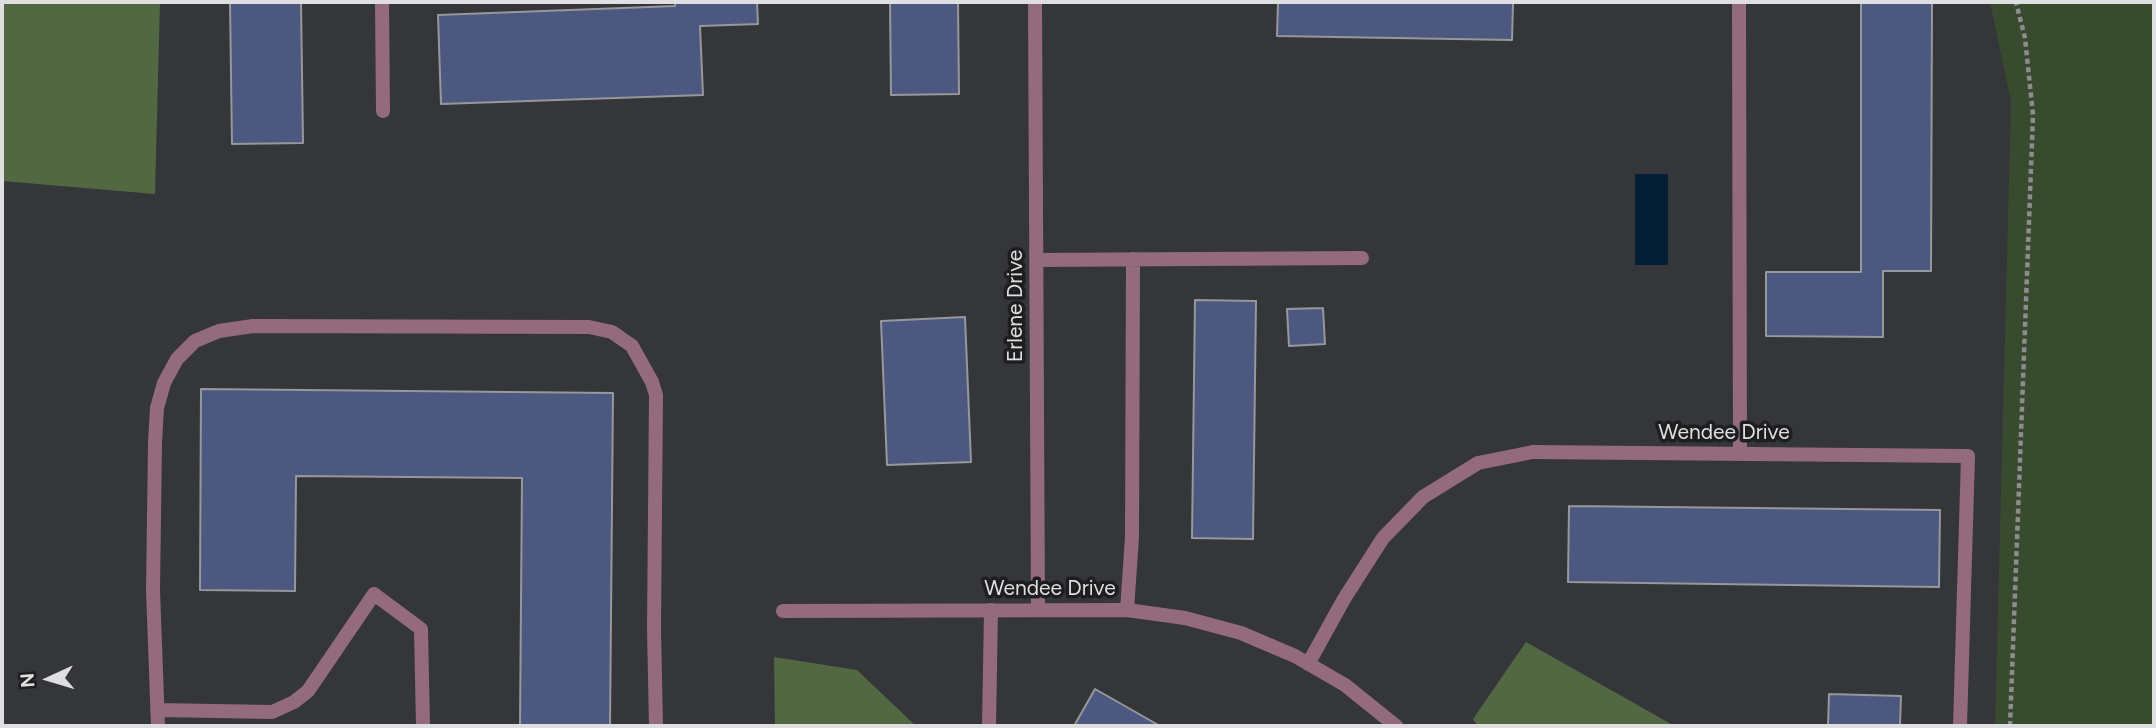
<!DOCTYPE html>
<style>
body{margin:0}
#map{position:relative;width:2156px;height:728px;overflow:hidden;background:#353639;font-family:Figtree,sans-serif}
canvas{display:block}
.frame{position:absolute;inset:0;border:4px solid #dfdfe1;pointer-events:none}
.north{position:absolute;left:14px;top:644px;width:70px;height:70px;-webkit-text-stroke:5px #1d1e1f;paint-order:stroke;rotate:266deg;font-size:19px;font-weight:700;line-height:28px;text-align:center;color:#dfdfe1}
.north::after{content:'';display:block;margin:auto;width:24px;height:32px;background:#dfdfe1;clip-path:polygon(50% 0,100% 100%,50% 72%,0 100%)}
</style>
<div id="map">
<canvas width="2156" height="728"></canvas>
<div class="frame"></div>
<div class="north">N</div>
</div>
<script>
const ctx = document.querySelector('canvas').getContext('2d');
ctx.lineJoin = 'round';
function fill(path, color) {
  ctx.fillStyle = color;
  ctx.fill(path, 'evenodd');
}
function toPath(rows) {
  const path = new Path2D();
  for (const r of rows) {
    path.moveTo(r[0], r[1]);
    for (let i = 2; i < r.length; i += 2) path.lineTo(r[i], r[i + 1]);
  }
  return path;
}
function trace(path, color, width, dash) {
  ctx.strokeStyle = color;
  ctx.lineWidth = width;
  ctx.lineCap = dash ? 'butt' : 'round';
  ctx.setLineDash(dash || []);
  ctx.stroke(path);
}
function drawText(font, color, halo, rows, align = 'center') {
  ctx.font = font + ' Figtree,sans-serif';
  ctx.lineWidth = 7;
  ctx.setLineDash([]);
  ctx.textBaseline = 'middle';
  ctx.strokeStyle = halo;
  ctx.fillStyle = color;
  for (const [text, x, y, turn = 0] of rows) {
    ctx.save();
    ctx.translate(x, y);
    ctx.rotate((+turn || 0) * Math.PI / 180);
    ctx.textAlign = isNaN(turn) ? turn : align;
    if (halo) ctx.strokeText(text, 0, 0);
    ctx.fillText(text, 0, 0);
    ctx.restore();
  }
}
const green = toPath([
 [1990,2,2154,2,2154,726,1995,726,2011,102]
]);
const forest = toPath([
 [2,2,160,2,155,194,2,181],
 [1526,642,1671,724,1672,726,1478,726,1473,719],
 [774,657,857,670,916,726,775,726]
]);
const water = toPath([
 [1635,174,1668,174,1668,265,1635,265]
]);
const building = toPath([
 [230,2,301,2,303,143,232,144,230,2],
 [675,2,757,2,758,24,700,26,703,95,441,104,438,15,675,6,675,2],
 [890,2,958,2,959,94,891,95,890,2],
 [1278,2,1513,2,1512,40,1277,36,1278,2],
 [1861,2,1932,2,1931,271,1883,271,1883,337,1766,336,1766,272,1861,272,1861,2],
 [1195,300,1256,301,1253,539,1192,538,1195,300],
 [1323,308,1325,344,1289,346,1287,309,1323,308],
 [965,317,971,462,887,465,881,321,965,317],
 [201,389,613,393,610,726,520,726,522,478,296,476,295,591,200,590,201,389],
 [1569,506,1940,510,1939,587,1568,582,1569,506],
 [1095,689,1160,726,1074,726,1095,689],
 [1829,694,1901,696,1900,726,1828,726,1829,694]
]);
const path = toPath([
 [2010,726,2033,115,2025,38,2016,2]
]);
const lane = toPath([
 [382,2,383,111],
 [1739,2,1740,454],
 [1037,260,1362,258],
 [1533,452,1968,456,1960,726],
 [1127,610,1132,537,1133,259],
 [157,710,272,712,294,702,308,691,374,594,421,629,423,726],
 [158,726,153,590,155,443,157,408,164,383,177,359,195,341,219,331,253,326,589,327,612,332,632,346,652,382,656,395,654,629,656,726],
 [989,726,991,610]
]);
const street = toPath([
 [1035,2,1038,609],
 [783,611,1127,610,1185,618,1241,633,1295,656,1345,685,1396,726],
 [1308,664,1344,599,1383,538,1423,497,1478,463,1533,452]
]);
const streetNames = [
 ["Erlene Drive",1016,306,-90],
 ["Wendee Drive",1724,433],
 ["Wendee Drive",1050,589]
];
fill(green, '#394b2f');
fill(forest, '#516842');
fill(water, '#031f33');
fill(building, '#4c587f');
trace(building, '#96989b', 2);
trace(path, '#8d8d90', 4.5, [5, 3.5]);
trace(lane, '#936b7d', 14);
trace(street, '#936b7d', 14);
drawText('21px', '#dfdfe1', '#1d1e1f', streetNames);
</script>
